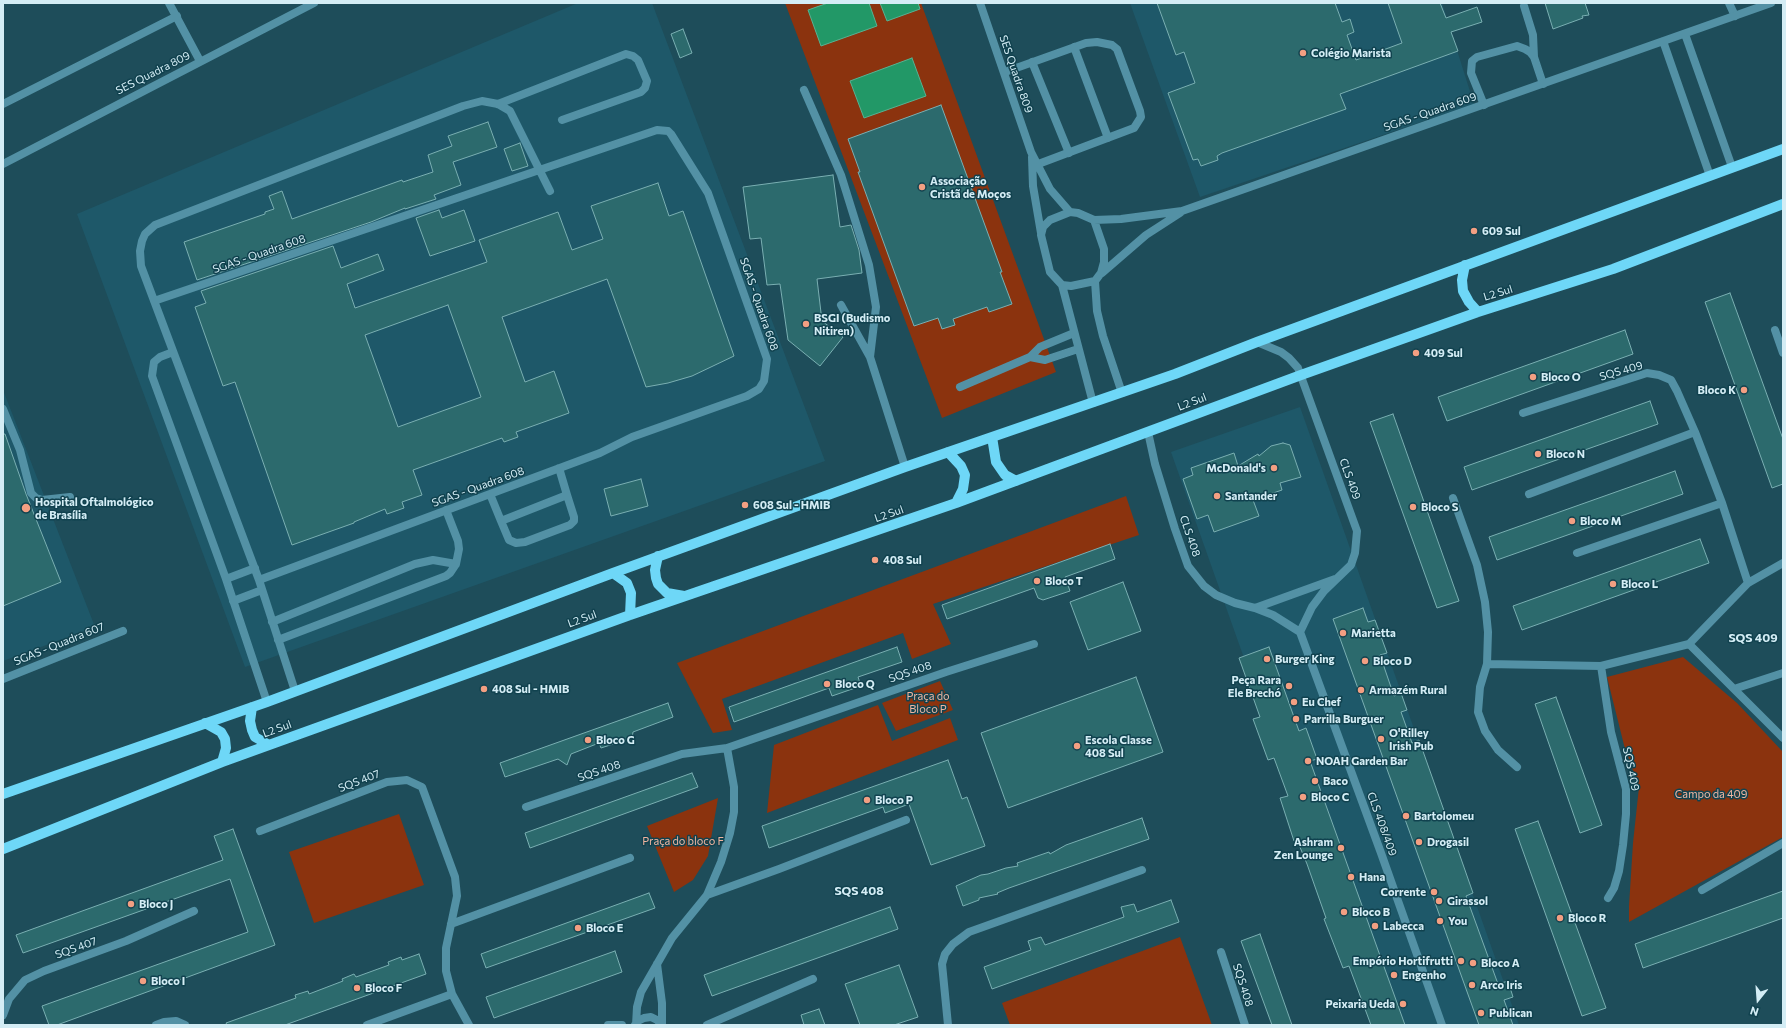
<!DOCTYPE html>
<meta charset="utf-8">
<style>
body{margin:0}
#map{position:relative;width:1786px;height:1028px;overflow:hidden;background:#1e4d5a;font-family:Commissioner,sans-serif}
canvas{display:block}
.frame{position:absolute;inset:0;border:4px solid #d4edf5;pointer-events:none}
.north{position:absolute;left:1738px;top:980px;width:40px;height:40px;-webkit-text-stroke:3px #11424f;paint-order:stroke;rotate:197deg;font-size:11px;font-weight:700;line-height:16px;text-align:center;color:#d4edf5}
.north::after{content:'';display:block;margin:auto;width:14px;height:18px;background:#d4edf5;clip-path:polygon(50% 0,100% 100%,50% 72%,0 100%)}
</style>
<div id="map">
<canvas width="1786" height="1028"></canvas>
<div class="frame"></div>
<div class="north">N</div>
</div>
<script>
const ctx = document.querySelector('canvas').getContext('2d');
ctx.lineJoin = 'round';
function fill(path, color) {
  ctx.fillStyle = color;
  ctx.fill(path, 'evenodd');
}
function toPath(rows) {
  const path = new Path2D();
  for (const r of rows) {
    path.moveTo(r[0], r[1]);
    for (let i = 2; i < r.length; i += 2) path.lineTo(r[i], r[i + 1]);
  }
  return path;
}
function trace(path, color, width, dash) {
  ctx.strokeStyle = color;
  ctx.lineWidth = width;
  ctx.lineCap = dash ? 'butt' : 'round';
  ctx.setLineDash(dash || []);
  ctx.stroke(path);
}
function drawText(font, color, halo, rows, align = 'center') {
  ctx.font = font + ' Commissioner,sans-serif';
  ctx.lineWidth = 3;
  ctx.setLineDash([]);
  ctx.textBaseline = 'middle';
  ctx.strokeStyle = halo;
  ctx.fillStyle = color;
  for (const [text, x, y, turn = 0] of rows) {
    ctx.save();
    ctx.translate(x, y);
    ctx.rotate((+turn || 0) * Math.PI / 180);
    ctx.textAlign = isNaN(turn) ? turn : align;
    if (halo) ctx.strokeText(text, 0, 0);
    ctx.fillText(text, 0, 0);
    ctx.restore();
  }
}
const built = toPath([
 [578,3,652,3,825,461,245,667,77,214],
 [1130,3,1442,3,1474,104,1200,197],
 [3,390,95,627,3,661],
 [1300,407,1519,1025,1374,1025,1171,452]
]);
const green = toPath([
 [785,3,921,3,1056,372,942,418],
 [1126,496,1139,535,933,604,951,644,912,659,903,633,722,699,732,730,713,733,677,663],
 [1683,657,1737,703,1783,752,1783,837,1629,922,1629,906,1633,843,1639,787,1624,745,1607,677],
 [940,681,953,710,896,731,882,703],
 [878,705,892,741,950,718,958,740,767,813,774,745],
 [718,798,708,856,693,880,674,892,647,826],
 [399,814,424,885,314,923,289,852],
 [1180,937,1212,1025,1010,1025,1002,1003]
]);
const water = toPath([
 [828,3,869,3,877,26,821,46,808,10,828,3],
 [880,3,918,3,920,9,887,21,880,3],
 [912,58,926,96,864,118,850,81,912,58]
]);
const building = toPath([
 [1157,3,1335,3,1342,22,1350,19,1354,32,1347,35,1356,60,1402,43,1388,3,1440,3,1446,18,1477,7,1482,22,1451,32,1458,51,1340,94,1346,109,1222,153,1217,156,1218,160,1201,166,1198,159,1193,160,1168,93,1195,83,1184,52,1176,55,1157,3],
 [1545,3,1585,3,1589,15,1582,16,1583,18,1553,29,1545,3],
 [683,29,692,53,680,58,671,34,683,29],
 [941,105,1002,272,1000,272,1012,304,989,312,987,307,953,319,955,325,942,329,938,318,914,326,858,172,860,172,848,139,941,105],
 [488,122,497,147,453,162,461,185,434,195,436,199,405,209,405,208,371,222,197,280,184,242,265,214,265,212,274,209,269,196,282,191,292,219,402,180,403,182,433,172,428,155,452,146,448,136,488,122],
 [520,143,528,166,512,171,504,149,520,143],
 [833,175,840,227,851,225,859,250,862,273,817,279,822,321,843,337,820,366,788,340,780,284,767,285,761,238,750,239,743,187,833,175],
 [658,183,669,216,683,211,734,356,692,376,668,383,646,387,607,279,502,317,525,382,554,371,569,413,516,432,518,437,504,442,502,438,413,470,422,495,402,502,404,508,387,514,385,509,354,522,354,523,292,545,235,382,223,386,195,307,206,303,201,291,333,246,341,268,378,254,384,270,347,284,355,308,487,262,479,240,558,212,572,250,603,239,591,206,658,183],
 [448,305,481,397,398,427,365,335,448,305],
 [439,210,442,218,464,210,475,241,430,256,416,218,439,210],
 [1730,293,1783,439,1783,484,1772,488,1705,302,1730,293],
 [1625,330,1633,354,1447,421,1438,397,1625,330],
 [1650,401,1658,424,1472,490,1464,467,1650,401],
 [1393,414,1459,601,1437,608,1370,422,1393,414],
 [3,434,5,434,26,494,61,582,3,606,3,434],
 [1283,443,1290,445,1301,477,1280,483,1282,490,1253,500,1259,516,1214,532,1208,515,1197,519,1183,479,1193,475,1191,468,1234,453,1238,466,1258,454,1259,456,1271,446,1283,443],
 [1675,471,1683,494,1497,560,1489,537,1675,471],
 [641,479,648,506,611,516,604,489,641,479],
 [1700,539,1709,563,1522,630,1513,606,1700,539],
 [1110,544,1115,559,1065,577,1070,591,1043,600,1038,598,1034,588,947,619,942,605,1110,544],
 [1123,582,1141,631,1088,650,1070,602,1123,582],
 [1363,608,1368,622,1375,620,1387,653,1380,655,1394,696,1401,693,1407,710,1401,712,1412,743,1419,740,1459,853,1473,893,1466,896,1498,984,1508,981,1513,997,1504,1000,1513,1025,1479,1025,1333,619,1363,608],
 [897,647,902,662,858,677,861,686,832,696,829,688,734,722,729,707,897,647],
 [1269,647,1299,731,1306,728,1317,759,1310,761,1405,1025,1371,1025,1349,966,1343,968,1324,919,1326,918,1307,864,1297,840,1294,841,1280,798,1288,796,1274,758,1268,760,1253,719,1260,717,1239,658,1269,647],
 [1136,677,1163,752,1008,808,981,733,1136,677],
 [1556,697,1602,825,1580,833,1535,704,1556,697],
 [668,703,673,717,633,732,632,738,601,748,599,743,571,754,567,765,558,759,505,777,500,763,668,703],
 [948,760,962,799,967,797,985,846,931,865,909,804,885,813,883,807,769,848,762,826,948,760],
 [692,773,698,787,530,848,525,833,692,773],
 [1142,818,1149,839,1009,888,997,893,998,894,979,898,979,900,963,906,956,886,981,875,988,874,1006,868,1018,866,1017,863,1049,852,1050,854,1066,845,1142,818],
 [1538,821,1606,1008,1582,1016,1515,829,1538,821],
 [233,829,275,945,57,1025,49,1025,42,1006,248,932,230,879,23,953,16,935,223,860,214,836,233,829],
 [1783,891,1783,918,1643,968,1635,944,1783,891],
 [649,893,655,908,486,968,481,954,649,893],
 [1171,900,1179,922,992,989,984,967,1031,950,1028,941,1041,937,1045,945,1124,917,1121,907,1134,904,1137,912,1171,900],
 [890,907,898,929,712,996,704,975,890,907],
 [1260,934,1292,1025,1272,1025,1241,941,1260,934],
 [615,951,622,972,494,1018,486,997,615,951],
 [419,954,426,974,285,1025,227,1025,226,1023,296,998,295,995,308,991,309,994,343,981,342,979,354,974,356,977,389,965,388,962,401,957,402,960,419,954],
 [899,965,918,1017,894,1025,860,1025,845,984,899,965],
 [819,1009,825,1025,804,1025,801,1015,819,1009]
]);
const service = toPath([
 [169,3,200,61],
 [1729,3,1735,16],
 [1524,6,1533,35,1534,57],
 [1074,47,1108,138],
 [1032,62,1069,153],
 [1005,72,1086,43,1097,42,1112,45,1117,49,1140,111,1141,117,1134,128,1033,166],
 [804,90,841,175,869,265,876,307,870,357,905,467],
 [3,104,177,16],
 [498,104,626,54,633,56,638,60,647,81,645,88,641,92,562,120],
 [1484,105,1471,73,1472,61,1477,57,1517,46,1525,49,1530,52,1534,57,1543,84],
 [154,301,657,130,668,131,671,134,708,193,767,359,764,381,759,389,747,396,632,437,600,453,259,580],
 [841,305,870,357],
 [173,352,160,357,154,362,152,376,226,579,267,702],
 [1030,357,1045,360,1078,349],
 [960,387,1030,357,1040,347,1074,333],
 [3,409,20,450,31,493,36,498,42,500,70,497],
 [559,468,567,495,574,517,574,521,570,525,525,542,516,543,509,540,501,521,567,495],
 [490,494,501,521],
 [226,579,255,568],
 [233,601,262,590],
 [272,622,415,564,433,560,456,564],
 [278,640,446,576,450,573,456,564,459,549,458,541,446,510],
 [3,679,123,631],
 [295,691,259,580,141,266,140,251,142,241,145,234,155,225,463,106,482,101,498,104,510,111,550,191]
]);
const minor = toPath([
 [1775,330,1783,353],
 [1523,413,1647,373,1659,375,1671,380,1677,391,1695,432],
 [1529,494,1695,432,1722,503],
 [1453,498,1477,565,1485,602,1488,632,1487,664],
 [1577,553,1722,503,1748,583],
 [1689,644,1734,689],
 [1783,673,1734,689,1783,738],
 [1517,767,1498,750,1485,731,1478,712,1480,687,1487,664,1601,666],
 [526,807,682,754,727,748],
 [260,831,387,782,407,780,422,787,455,877,457,896,446,948,446,971,452,994],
 [1702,890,1783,843],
 [707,895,779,869,906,820],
 [1608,898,1614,888,1619,871,1623,845,1626,814,1626,789,1611,732,1601,666,1689,644,1748,583,1783,563],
 [451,924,630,858],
 [1221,952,1245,1025],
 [657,964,662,1003,662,1025],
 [3,1015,9,999,25,980,44,971,126,941,194,911],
 [156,1025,164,1022,176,1021,185,1025],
 [367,1025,452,994,469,1025],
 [608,1025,622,1025],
 [635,1025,638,1021,644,1018,651,1017,657,1020,662,1025],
 [636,1025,637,1007,641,992,672,938,707,895,721,862,730,833,734,812,734,787,727,748,946,672,1034,644],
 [707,1025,813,979],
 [948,1025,942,964,945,954,953,944,969,932,1142,870]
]);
const tertiary = toPath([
 [980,3,1031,152,1050,189,1070,212],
 [1685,34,1732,167],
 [1663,41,1710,176],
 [1032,157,1033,186,1041,233],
 [3,164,314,3],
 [1070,212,1078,213,1094,220,1104,249,1104,262,1101,273,1095,281,1071,286,1062,285,1050,272,1041,235,1043,227,1050,220,1070,212],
 [1094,220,1121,219,1182,211,1771,3],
 [1102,273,1146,235,1180,213],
 [1095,281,1097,311,1103,336,1122,393],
 [1062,285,1093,403],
 [1257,342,1281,352,1289,358,1298,368,1357,531,1355,553,1351,565,1324,591,1312,607,1300,632],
 [1148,432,1155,464,1175,529,1188,566,1204,586,1216,595,1235,603,1255,608,1273,615,1300,632],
 [1255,608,1335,579],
 [1300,632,1381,853,1442,1025]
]);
const primary = toPath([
 [1465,265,1462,280,1463,291,1469,302,1478,312],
 [992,437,996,462,1005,475,1016,481],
 [948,452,961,466,965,475,963,489,956,503],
 [658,556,655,570,656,578,658,584,667,593,684,596],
 [613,573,627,583,631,593,630,615],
 [252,707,250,721,252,730,255,737,269,745],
 [205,723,221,732,225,739,226,748,222,762],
 [3,794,267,702,613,573,905,467,1175,374,1257,342,1783,149],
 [3,849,222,762,269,745,630,615,956,503,1301,375,1478,312,1613,269,1783,204]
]);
const markers = [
 [1303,53,4,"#f39f82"],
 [922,187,4,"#f39f82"],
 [1474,231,4,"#f39f82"],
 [806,324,4,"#f39f82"],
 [1416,353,4,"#f39f82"],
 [1533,377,4,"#f39f82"],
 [1744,390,4,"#f39f82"],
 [1538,454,4,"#f39f82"],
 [1274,468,4,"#f39f82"],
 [1217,496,4,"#f39f82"],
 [745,505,4,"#f39f82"],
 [1413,507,4,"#f39f82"],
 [26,508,5,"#f39f82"],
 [1572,521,4,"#f39f82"],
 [875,560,4,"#f39f82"],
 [1037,581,4,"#f39f82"],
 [1613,584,4,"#f39f82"],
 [1343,633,4,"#f39f82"],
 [1267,659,4,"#f39f82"],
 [1365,661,4,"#f39f82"],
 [827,684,4,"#f39f82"],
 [1289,686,4,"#f39f82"],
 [484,689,4,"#f39f82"],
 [1361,690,4,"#f39f82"],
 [1294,702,4,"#f39f82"],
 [1296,719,4,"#f39f82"],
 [1381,739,4,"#f39f82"],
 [588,740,4,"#f39f82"],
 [1077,746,4,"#f39f82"],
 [1308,761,4,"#f39f82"],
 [1315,781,4,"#f39f82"],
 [1303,797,4,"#f39f82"],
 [867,800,4,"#f39f82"],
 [1406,816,4,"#f39f82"],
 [1419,842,4,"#f39f82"],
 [1341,848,4,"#f39f82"],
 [1351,877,4,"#f39f82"],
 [1434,892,4,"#f39f82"],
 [1439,901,4,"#f39f82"],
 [131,904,4,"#f39f82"],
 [1344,912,4,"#f39f82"],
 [1560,918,4,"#f39f82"],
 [1440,921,4,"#f39f82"],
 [1375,926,4,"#f39f82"],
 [578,928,4,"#f39f82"],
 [1461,961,4,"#f39f82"],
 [1473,963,4,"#f39f82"],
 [1394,975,4,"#f39f82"],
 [143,981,4,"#f39f82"],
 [1472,985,4,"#f39f82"],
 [357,988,4,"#f39f82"],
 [1403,1004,4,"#f39f82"],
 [1481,1013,4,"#f39f82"]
];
const poiNames = [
 ["Colégio Marista",1311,53],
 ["Associação",930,181],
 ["Cristã de Moços",930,194],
 ["609 Sul",1482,231],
 ["BSGI (Budismo",814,318],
 ["Nitiren)",814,331],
 ["409 Sul",1424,353],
 ["Bloco O",1541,377],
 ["Bloco K",1736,390,"right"],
 ["Bloco N",1546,454],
 ["McDonald's",1266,468,"right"],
 ["Santander",1225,496],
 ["Hospital Oftalmológico",35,502],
 ["de Brasília",35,515],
 ["608 Sul - HMIB",753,505],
 ["Bloco S",1421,507],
 ["Bloco M",1580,521],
 ["408 Sul",883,560],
 ["Bloco T",1045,581],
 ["Bloco L",1621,584],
 ["Marietta",1351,633],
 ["Burger King",1275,659],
 ["Bloco D",1373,661],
 ["Peça Rara",1281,680,"right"],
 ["Ele Brechó",1281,693,"right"],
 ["Bloco Q",835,684],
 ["408 Sul - HMIB",492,689],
 ["Armazém Rural",1369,690],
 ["Eu Chef",1302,702],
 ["Parrilla Burguer",1304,719],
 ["O'Rilley",1389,733],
 ["Irish Pub",1389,746],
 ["Bloco G",596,740],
 ["Escola Classe",1085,740],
 ["408 Sul",1085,753],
 ["NOAH Garden Bar",1316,761],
 ["Baco",1323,781],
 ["Bloco C",1311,797],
 ["Bloco P",875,800],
 ["Bartolomeu",1414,816],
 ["Ashram",1333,842,"right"],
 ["Zen Lounge",1333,855,"right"],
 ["Drogasil",1427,842],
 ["Hana",1359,877],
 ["Corrente",1426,892,"right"],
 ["Girassol",1447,901],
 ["Bloco J",139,904],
 ["Bloco B",1352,912],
 ["Bloco R",1568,918],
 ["You",1448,921],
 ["Labecca",1383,926],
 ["Bloco E",586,928],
 ["Empório Hortifrutti",1453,961,"right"],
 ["Bloco A",1481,963],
 ["Engenho",1402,975],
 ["Bloco I",151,981],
 ["Arco Iris",1480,985],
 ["Bloco F",365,988],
 ["Peixaria Ueda",1395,1004,"right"],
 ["Publican",1489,1013]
];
const streetNames = [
 ["SES Quadra 809",153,73,-27],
 ["SES Quadra 809",1016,74,71],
 ["SGAS - Quadra 609",1430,112,-19],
 ["SGAS - Quadra 608",259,254,-19],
 ["L2 Sul",1498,293,-17],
 ["SGAS - Quadra 608",759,304,71],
 ["SQS 409",1621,371,-16],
 ["L2 Sul",1192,402,-21],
 ["CLS 409",1350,479,70],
 ["SGAS - Quadra 608",478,487,-20],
 ["L2 Sul",889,514,-19],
 ["CLS 408",1190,536,71],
 ["L2 Sul",582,619,-20],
 ["SGAS - Quadra 607",59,644,-22],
 ["SQS 408",910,672,-19],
 ["L2 Sul",277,729,-20],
 ["SQS 409",1631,769,78],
 ["SQS 408",599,771,-19],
 ["SQS 407",359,781,-21],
 ["CLS 408/409",1382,824,70],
 ["SQS 407",76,948,-20],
 ["SQS 408",1243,985,72]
];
const parkNames = [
 ["Praça do",928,696],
 ["Bloco P",928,709],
 ["Campo da 409",1711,794],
 ["Praça do bloco F",683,841]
];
const neighbourhoodNames = [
 ["SQS 409",1753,638],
 ["SQS 408",859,891]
];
fill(built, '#1e5869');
fill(green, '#8b330e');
fill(water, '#229867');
trace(water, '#57b292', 1);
fill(building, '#2c6a6d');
trace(building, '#7aafb2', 1);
trace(service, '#5391a5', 8);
trace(minor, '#5391a5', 8);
trace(tertiary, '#5391a5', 8);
trace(primary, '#6ed7f7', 10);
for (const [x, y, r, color] of markers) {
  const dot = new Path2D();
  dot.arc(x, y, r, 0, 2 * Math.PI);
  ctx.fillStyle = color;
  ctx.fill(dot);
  trace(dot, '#11424f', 1.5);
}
drawText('bold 11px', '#d4edf5', '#11424f', poiNames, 'left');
drawText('11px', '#d4edf5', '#11424f', streetNames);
drawText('11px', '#f0b5a0', '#11424f', parkNames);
drawText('bold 12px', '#d4edf5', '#11424f', neighbourhoodNames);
</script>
